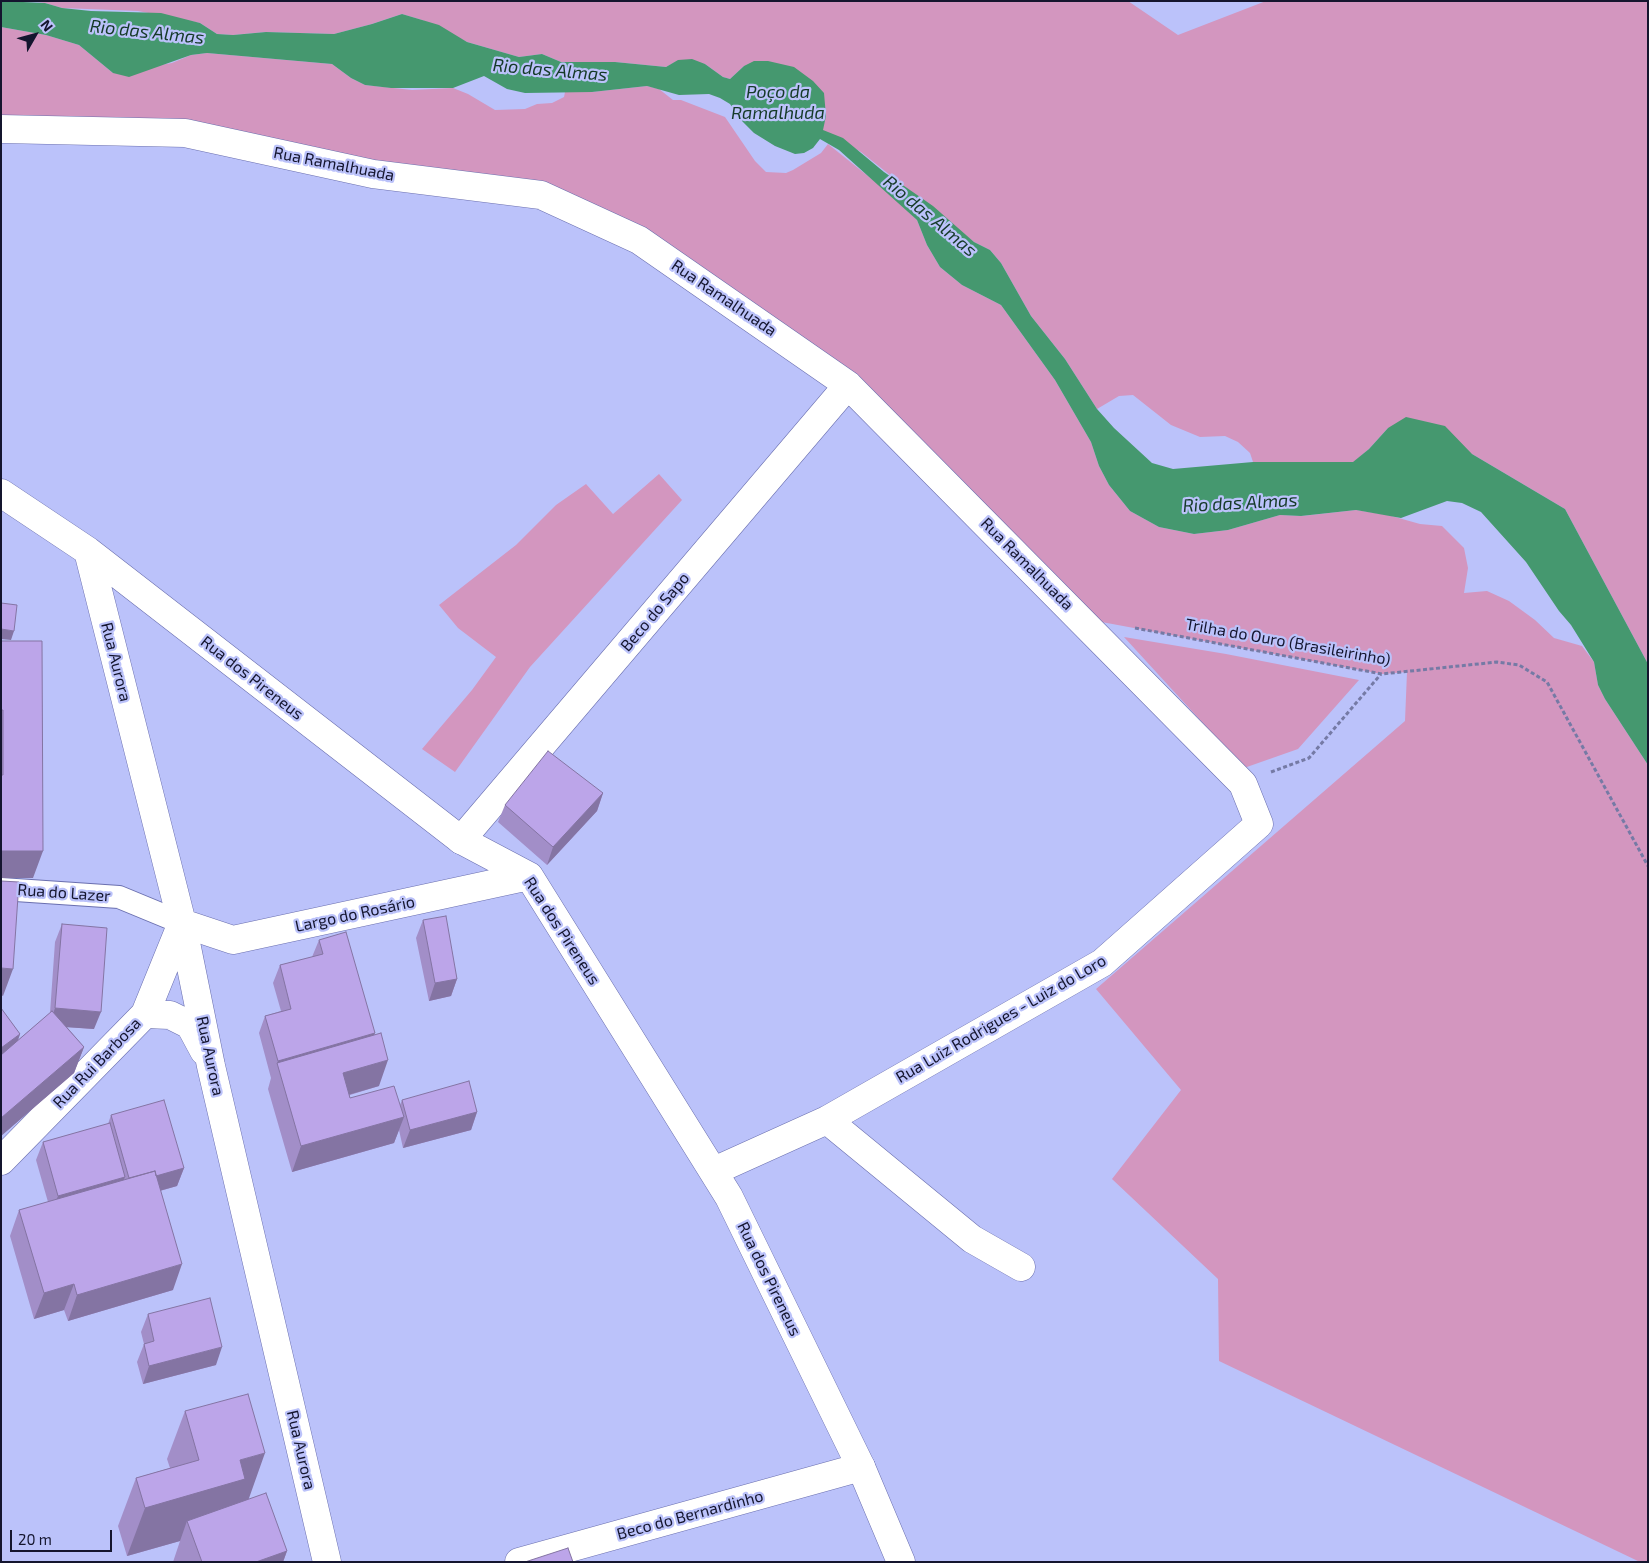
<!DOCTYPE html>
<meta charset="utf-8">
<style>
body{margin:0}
#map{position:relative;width:1649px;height:1563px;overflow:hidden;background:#bbc2fa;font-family:"Exo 2",sans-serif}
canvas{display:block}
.frame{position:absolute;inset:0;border:2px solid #14152e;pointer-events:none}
.north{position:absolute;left:10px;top:10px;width:50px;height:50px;-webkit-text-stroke:4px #bbc2fa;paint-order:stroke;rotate:52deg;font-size:14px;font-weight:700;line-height:20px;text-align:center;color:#14152e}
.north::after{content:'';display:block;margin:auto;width:18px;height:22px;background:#14152e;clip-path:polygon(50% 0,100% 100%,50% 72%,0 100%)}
.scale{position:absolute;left:10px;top:1530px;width:102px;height:22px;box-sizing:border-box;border:2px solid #14152e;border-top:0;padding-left:6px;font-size:15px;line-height:18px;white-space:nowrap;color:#14152e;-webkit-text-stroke:4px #bbc2fa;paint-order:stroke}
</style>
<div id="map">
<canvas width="1649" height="1563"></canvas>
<div class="frame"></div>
<div class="north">N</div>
<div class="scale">20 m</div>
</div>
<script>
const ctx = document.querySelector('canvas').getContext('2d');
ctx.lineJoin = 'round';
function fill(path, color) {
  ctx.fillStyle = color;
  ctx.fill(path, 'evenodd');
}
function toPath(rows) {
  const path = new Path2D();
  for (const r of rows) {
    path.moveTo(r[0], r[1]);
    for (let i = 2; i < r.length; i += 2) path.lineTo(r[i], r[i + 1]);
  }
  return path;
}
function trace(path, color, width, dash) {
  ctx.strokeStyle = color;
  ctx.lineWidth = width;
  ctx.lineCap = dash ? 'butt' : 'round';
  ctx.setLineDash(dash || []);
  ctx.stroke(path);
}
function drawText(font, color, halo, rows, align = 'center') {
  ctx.font = font + ' "Exo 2",sans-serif';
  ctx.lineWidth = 4.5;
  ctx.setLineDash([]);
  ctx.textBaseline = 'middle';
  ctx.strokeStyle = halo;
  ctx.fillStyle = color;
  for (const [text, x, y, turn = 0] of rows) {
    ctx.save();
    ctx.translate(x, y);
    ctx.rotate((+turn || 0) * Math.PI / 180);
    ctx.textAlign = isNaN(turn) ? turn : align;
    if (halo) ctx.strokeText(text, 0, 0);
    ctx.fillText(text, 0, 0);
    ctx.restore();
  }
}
const green = toPath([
 [29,1,1128,1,1178,35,1266,1,1648,1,1648,664,1565,509,1472,454,1388,428,1369,449,1354,462,1253,462,1250,453,1238,442,1225,436,1200,437,1171,425,1133,395,1119,396,1097,409,1065,359,1031,316,1001,263,990,250,974,242,861,152,822,130,826,116,825,106,744,66,730,79,723,77,705,64,679,60,666,67,615,62,561,62,542,54,519,57,467,42,422,20,402,14,372,24,334,34,266,32,233,35,217,34,200,23,138,11,62,8,45,3],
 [1,27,46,35,79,45,113,73,172,63,191,55,207,53,332,64,351,78,365,85,412,90,453,88,468,94,495,110,525,109,537,104,552,103,564,97,565,92,592,92,647,86,659,89,673,100,681,100,725,117,755,161,766,172,786,173,793,170,821,153,828,144,883,188,917,220,927,245,940,267,962,285,1001,305,1055,380,1091,442,1099,466,1109,485,1130,511,1159,527,1194,534,1228,530,1280,515,1302,516,1356,510,1388,515,1420,524,1442,526,1464,548,1468,568,1464,593,1487,591,1509,601,1535,620,1554,638,1582,646,1594,662,1598,685,1605,699,1648,765,1648,1562,1640,1562,1219,1361,1218,1279,1112,1179,1181,1090,1096,989,1405,721,1407,672,1382,674,1080,618,848,385,541,195,185,133,1,129],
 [659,474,682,500,530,667,455,772,422,749,472,690,496,657,458,628,439,605,516,545,556,505,586,484,613,514],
 [1124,637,1226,654,1359,680,1298,749,1244,768]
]);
const water = toPath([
 [1,1,45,3,62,8,91,11,161,13,200,23,217,34,233,35,266,32,334,34,372,24,402,14,439,25,467,42,519,57,542,54,561,62,615,62,666,67,678,60,692,59,705,64,723,77,730,79,744,66,754,61,768,61,794,67,813,81,824,93,826,116,823,130,843,138,884,172,933,206,974,242,990,250,1001,263,1031,316,1065,359,1097,409,1114,428,1152,463,1173,469,1253,462,1353,462,1369,449,1388,428,1406,417,1445,426,1472,454,1565,509,1648,664,1648,765,1605,699,1598,685,1594,662,1571,625,1559,611,1526,562,1481,512,1462,503,1447,501,1401,518,1356,510,1301,516,1280,515,1228,530,1194,534,1159,527,1130,511,1109,485,1099,466,1091,442,1055,380,1001,305,962,285,940,267,927,245,917,220,839,150,820,139,813,148,804,153,795,154,775,146,754,133,742,121,730,104,720,98,709,94,679,95,647,86,592,92,525,93,507,89,484,76,453,88,391,88,365,85,351,78,332,64,207,53,191,55,129,77,113,73,79,45,46,35,1,27]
]);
const path = toPath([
 [1135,628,1382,674,1497,662,1519,665,1547,682,1648,866],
 [1271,772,1309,758,1381,674]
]);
const pedestrian = toPath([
 [1,889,119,897,182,923]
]);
const minor = toPath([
 [1,129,185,133,373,174,541,195,639,240,848,385,1243,784,1259,824,1102,963,827,1120,714,1171],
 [461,840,848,385],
 [827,1120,972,1239,1021,1267],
 [519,1562,861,1467]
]);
const tertiary = toPath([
 [1,493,88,551,461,840,529,876,729,1197,861,1467,901,1562],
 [88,551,182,923,233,940,529,876]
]);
const secondary = toPath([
 [182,923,211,1066,327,1562],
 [145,1014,170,1015,190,1025,204,1051],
 [1,1161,145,1014,182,923]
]);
const wall = toPath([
 [1,641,33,878,1,878],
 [603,793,597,811,547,865,498,822,505,805],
 [423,920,457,979,451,996,429,1001,416,938],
 [62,924,94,1029,67,1027,84,1047,74,1073,1,1136,1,1008,20,1034,18,1040,50,1013,55,942],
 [319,940,374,1035,379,1086,350,1095,350,1098,400,1105,402,1100,477,1112,471,1130,403,1148,399,1130,394,1143,292,1172,268,1089,271,1078,259,1033,265,1016,281,1011,273,983,280,965,312,957],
 [111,1115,184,1168,177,1186,160,1191,173,1290,68,1321,64,1310,34,1319,10,1236,19,1210,48,1202,36,1160,43,1142,108,1124],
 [148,1314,216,1365,143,1384,137,1362,144,1344,141,1332],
 [185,1411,248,1500,287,1551,283,1562,173,1562,180,1541,127,1556,118,1526,136,1478,170,1468,167,1459]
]);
const shadedWall = toPath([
 [1,629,14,631,11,640,1,639],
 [603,793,597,811,547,865,553,847],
 [1,851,43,851,33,878,1,878],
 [1,968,13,969,3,996,1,995],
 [457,979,451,996,429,1001,435,983],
 [55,1008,101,1012,94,1029,49,1026],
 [375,1033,369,1051,277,1063,278,1061],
 [20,1034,14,1052,1,1061,1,1048],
 [84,1047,74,1073,1,1136,1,1118],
 [388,1060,379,1086,334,1099,343,1073],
 [477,1112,471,1130,403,1148,410,1130],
 [404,1117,394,1143,292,1172,301,1146],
 [184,1168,177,1186,123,1201,130,1183],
 [125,1177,118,1194,51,1213,58,1196],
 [182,1264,173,1290,68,1321,77,1295],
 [74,1284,64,1310,34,1319,44,1293],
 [222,1347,216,1365,143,1384,149,1366],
 [265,1453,248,1501,187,1521,180,1541,127,1556,145,1508,240,1460],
 [287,1551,283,1562,256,1562]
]);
const building = toPath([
 [1,603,17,605,14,631,1,629,1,603],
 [1,641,42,641,43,851,1,851,1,775,3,775,3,710,1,710,1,641],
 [548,751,603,793,553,847,505,805,548,751],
 [1,881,19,882,13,969,1,968,1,881],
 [446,916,457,979,435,983,423,920,446,916],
 [62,924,107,928,101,1012,55,1008,62,924],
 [346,932,375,1033,278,1061,265,1016,291,1009,280,965,323,954,319,940,346,932],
 [1,1008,20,1034,1,1048,1,1008],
 [52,1011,84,1047,1,1118,1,1055,52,1011],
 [381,1033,388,1060,343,1073,350,1098,394,1086,404,1117,301,1146,277,1063,381,1033],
 [469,1081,477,1112,410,1130,402,1100,469,1081],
 [164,1100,184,1168,156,1176,155,1171,129,1178,111,1115,164,1100],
 [110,1123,125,1177,58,1196,43,1142,110,1123],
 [155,1171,182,1264,77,1295,74,1284,44,1293,19,1210,155,1171],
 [210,1298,222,1347,149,1366,144,1344,154,1341,148,1314,210,1298],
 [248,1394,265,1453,240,1460,245,1479,145,1508,136,1478,199,1460,185,1411,248,1394],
 [266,1493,287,1551,256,1562,202,1562,187,1521,266,1493],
 [568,1548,573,1562,525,1562,568,1548]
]);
const streetNames = [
 ["Rua Ramalhuada",334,164,11],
 ["Rua Ramalhuada",724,298,34],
 ["Rua Ramalhuada",1027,564,45],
 ["Beco do Sapo",655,612,-50],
 ["Trilha do Ouro (Brasileirinho)",1288,642,10],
 ["Rua Aurora",116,662,76],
 ["Rua dos Pireneus",252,678,38],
 ["Rua do Lazer",64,893,4],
 ["Largo do Rosário",355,914,-12],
 ["Rua dos Pireneus",562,931,57],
 ["Rua Luiz Rodrigues - Luiz do Loro",1001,1019,-30],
 ["Rua Aurora",210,1056,78],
 ["Rua Rui Barbosa",97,1063,-46],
 ["Rua dos Pireneus",769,1279,64],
 ["Rua Aurora",301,1450,77],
 ["Beco do Bernardinho",690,1515,-15]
];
const waterNames = [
 ["Rio das Almas",147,32,6],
 ["Rio das Almas",550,70,5],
 ["Poço da",778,92],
 ["Ramalhuda",778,113],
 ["Rio das Almas",930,216,40],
 ["Rio das Almas",1240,503,-3]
];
fill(green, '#d396bf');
fill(water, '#45986f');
trace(pedestrian, '#6a6faf', 24);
trace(minor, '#6a6faf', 29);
trace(tertiary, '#6a6faf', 29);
trace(secondary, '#6a6faf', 29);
trace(path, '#757aa5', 3, [4, 2.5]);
trace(pedestrian, '#fff', 22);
trace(minor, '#fff', 28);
trace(tertiary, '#fff', 28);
trace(secondary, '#fff', 28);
fill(wall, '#a28ec8');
fill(shadedWall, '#8474a3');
fill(building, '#bca5e9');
trace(building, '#8474a3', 1);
drawText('16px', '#14152e', '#bbc2fa', streetNames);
drawText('italic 18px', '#153a28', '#bbc2fa', waterNames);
</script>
